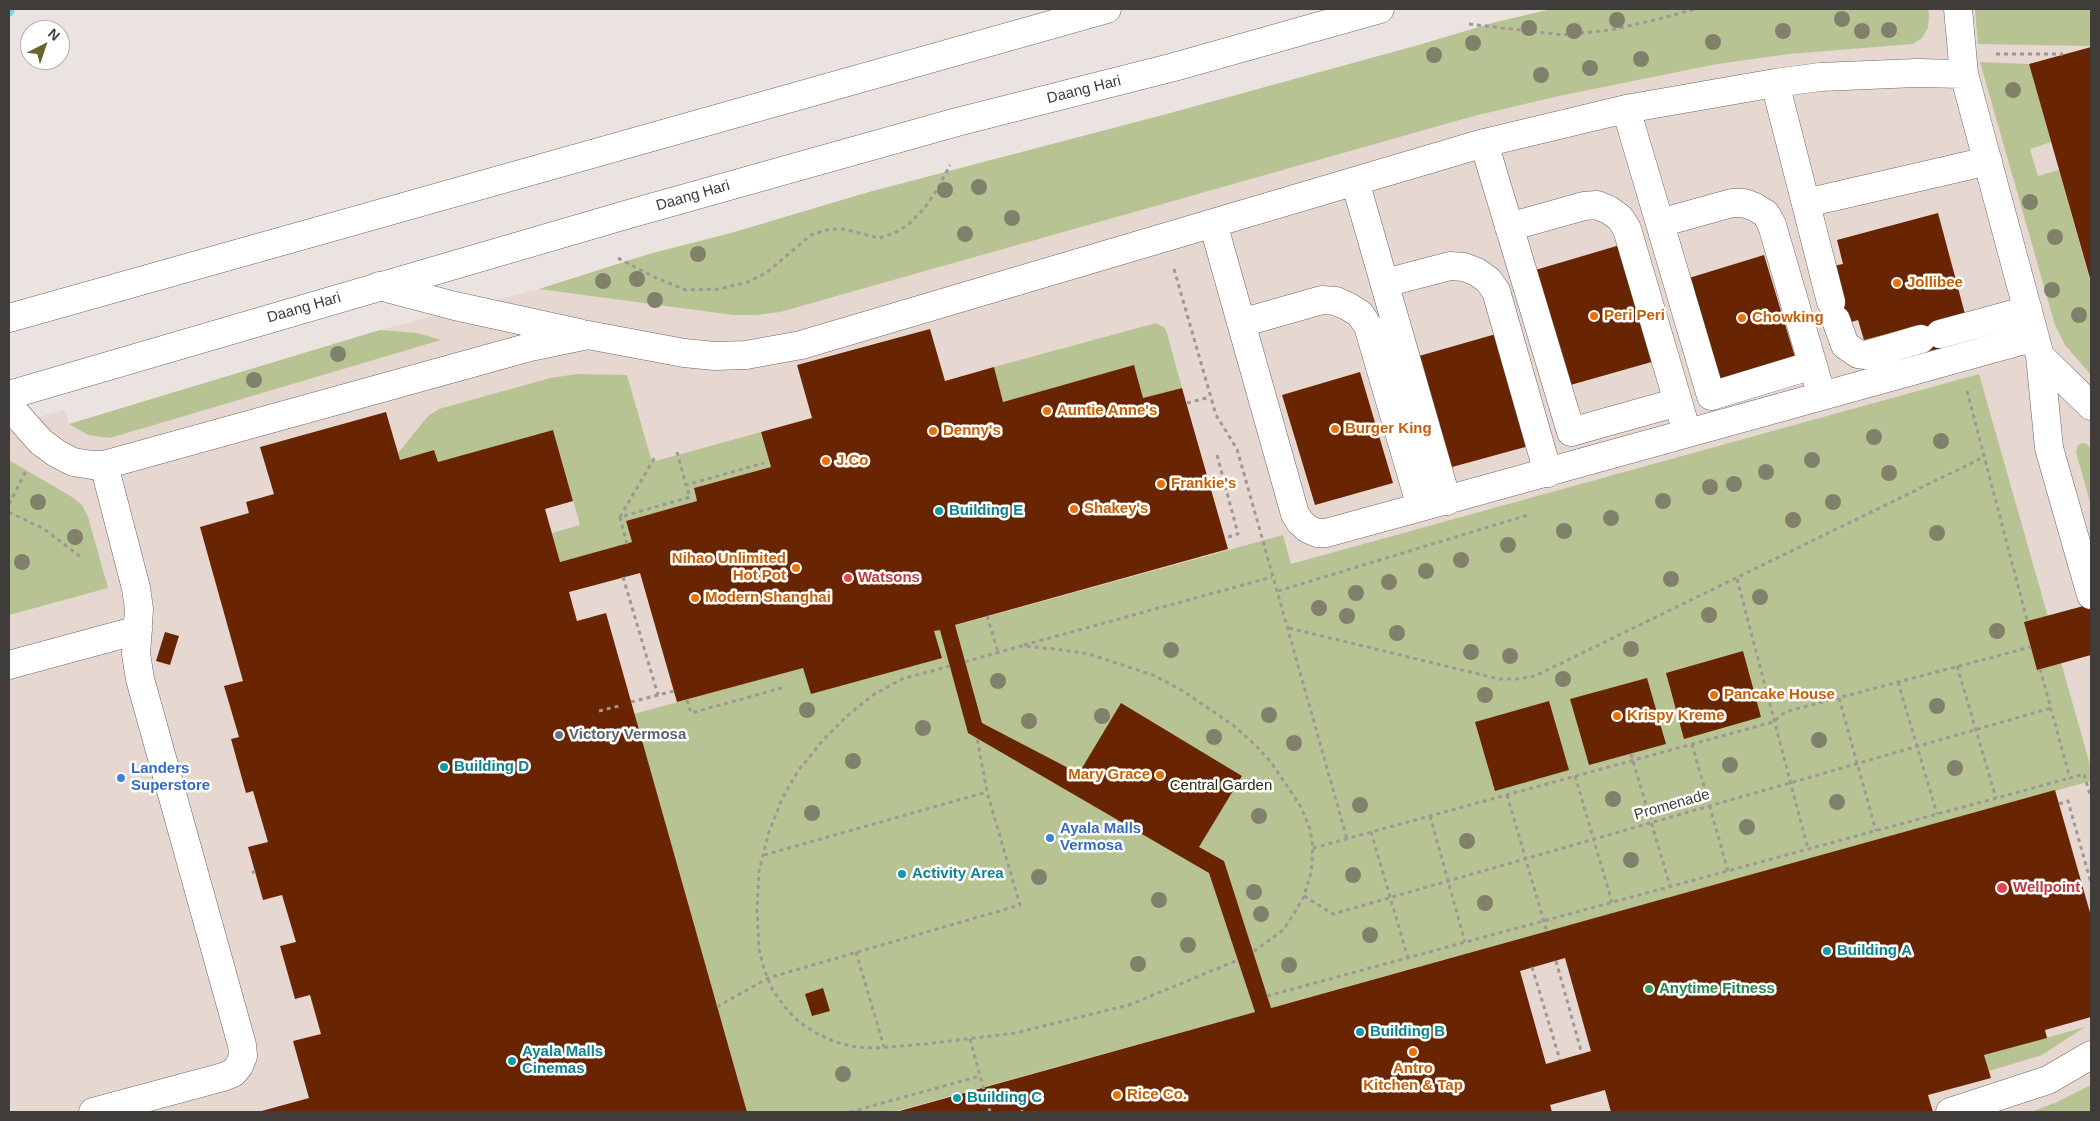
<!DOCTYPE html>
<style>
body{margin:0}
#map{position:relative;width:2100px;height:1121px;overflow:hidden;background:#ebe3e0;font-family:Helvetica,sans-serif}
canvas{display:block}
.frame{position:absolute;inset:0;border:10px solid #3f3c3a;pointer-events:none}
.north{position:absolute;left:20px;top:20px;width:50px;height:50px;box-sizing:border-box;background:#fff;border:1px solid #b2b1b0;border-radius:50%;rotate:41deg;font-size:14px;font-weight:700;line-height:20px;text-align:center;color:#3f3c3a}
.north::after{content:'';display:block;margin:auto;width:18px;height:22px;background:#686431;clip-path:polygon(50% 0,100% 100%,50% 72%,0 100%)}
</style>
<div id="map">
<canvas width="2100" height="1121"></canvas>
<div class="frame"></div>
<div class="north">N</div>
</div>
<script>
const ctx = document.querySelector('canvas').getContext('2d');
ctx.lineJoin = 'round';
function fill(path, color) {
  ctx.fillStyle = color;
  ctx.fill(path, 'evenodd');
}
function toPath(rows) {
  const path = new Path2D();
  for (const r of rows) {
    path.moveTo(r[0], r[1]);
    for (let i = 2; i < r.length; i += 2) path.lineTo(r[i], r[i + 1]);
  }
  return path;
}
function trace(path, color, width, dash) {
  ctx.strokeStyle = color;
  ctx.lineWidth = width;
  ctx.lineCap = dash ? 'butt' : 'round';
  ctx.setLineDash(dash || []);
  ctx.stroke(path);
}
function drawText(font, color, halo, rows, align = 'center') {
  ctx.font = font + ' Helvetica,sans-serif';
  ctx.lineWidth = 5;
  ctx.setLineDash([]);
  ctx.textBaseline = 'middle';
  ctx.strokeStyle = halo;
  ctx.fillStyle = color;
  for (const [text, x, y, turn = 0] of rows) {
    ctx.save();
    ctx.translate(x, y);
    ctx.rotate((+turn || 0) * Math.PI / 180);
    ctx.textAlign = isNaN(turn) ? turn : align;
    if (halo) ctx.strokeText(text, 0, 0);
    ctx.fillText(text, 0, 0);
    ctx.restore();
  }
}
const built = toPath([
 [1552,9,2091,9,2091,1112,9,1112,9,425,64,410,69,424,380,330,539,289,649,254,731,233,869,192,1163,115,1415,46,1496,22]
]);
const green = toPath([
 [1552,9,1928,9,1929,16,1928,28,1922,38,1913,44,1789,54,1717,64,1559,96,1474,116,780,312,757,315,733,315,539,289,649,254,731,233,869,192,1163,115,1415,46,1496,22],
 [1975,9,2091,9,2091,46,1978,44],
 [1980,62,2029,64,2051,142,2030,149,2038,176,2059,170,2091,284,2091,375,2065,345,2055,325],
 [1156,323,1165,328,1167,333,1182,388,1143,398,1133,366,1003,402,994,367],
 [380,330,417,333,441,340,110,438,88,435,69,424],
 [578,374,627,375,652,462,761,432,771,467,694,488,697,501,626,521,632,542,560,562,552,533,580,525,553,430,438,462,434,450,400,460,398,453,428,416,439,409,550,378],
 [1979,374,2091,768,2091,781,893,1112,747,1112,634,714,1283,535,1291,564],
 [2082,443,2087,444,2091,450,2091,506,2076,452,2078,445],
 [9,460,72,497,82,505,88,517,108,588,9,615],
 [2085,1027,2042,1055,1989,1071,1984,1055],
 [2091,1085,2091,1112,2031,1112,2057,1102]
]);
const stream = toPath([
 [9,11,9,9]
]);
const building = toPath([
 [2091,47,2091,282,2029,64],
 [1938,213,1965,314,1940,334,1944,348,1925,352,1917,326,1864,340,1858,320,1848,323,1824,323,1819,305,1833,266,1843,264,1837,240],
 [1620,245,1655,361,1567,386,1532,271],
 [1764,255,1795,357,1719,380,1689,278],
 [930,329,945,381,994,367,1003,402,1134,365,1143,398,1182,388,1228,549,955,625,982,723,1074,771,1079,773,1121,703,1242,776,1199,847,1224,861,1271,1008,2055,790,2091,916,2091,1017,2045,1030,2047,1038,1984,1055,1991,1078,1928,1095,1933,1112,1611,1112,1605,1090,1550,1105,1552,1112,1023,1112,1023,1110,1016,1112,896,1112,1255,1012,1209,873,968,733,940,630,934,631,942,658,811,694,803,668,677,702,640,573,569,592,577,621,606,613,747,1112,258,1112,309,1098,293,1041,321,1034,310,995,295,999,280,946,296,942,282,895,263,900,248,847,268,842,253,791,246,793,231,739,239,737,224,686,243,681,200,527,249,513,246,502,274,494,260,447,386,412,400,460,434,450,438,462,553,430,573,501,545,509,560,562,632,542,626,521,697,501,694,488,771,467,761,432,812,418,797,365],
 [1565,958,1591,1051,1546,1064,1520,971],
 [1496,334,1529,446,1452,467,1419,356],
 [1360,372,1393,483,1315,505,1282,395],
 [2091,604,2091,655,2037,670,2024,622],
 [165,632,179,636,170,665,156,661],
 [1743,651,1761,717,1684,739,1666,673],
 [1647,678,1666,744,1589,765,1570,699],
 [1549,701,1569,770,1495,791,1475,722],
 [823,988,830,1011,812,1016,805,994]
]);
const path = toPath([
 [1469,24,1563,35,1611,30,1663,18,1695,9],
 [1996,54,2063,54],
 [618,258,654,277,686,290,719,289,748,282,766,273,811,235,830,229,844,229,879,238,895,233,909,224,923,210,937,190,950,165],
 [1174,269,1216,415,1237,449,1347,839],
 [1967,391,2027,620],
 [1187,403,1210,397],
 [677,452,686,485],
 [1217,455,1238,534,1225,538],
 [9,504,26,471],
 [9,512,44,529,82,558],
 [620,517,655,457],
 [627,544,620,517,690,497,686,485,764,463],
 [623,577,658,695],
 [1737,579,1808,849],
 [1278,591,1531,514],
 [987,616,998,652],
 [1289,628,1499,679,1517,679,1535,676,1984,457],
 [1024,645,1272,577],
 [965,662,1021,646,1055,649,1089,654,1153,675,1183,691,1233,725,1253,743,1271,762,1301,807,1310,829,1313,848,1311,873,1304,896,1294,914,1283,930,1253,952],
 [950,666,902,679,873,695,847,716,823,740,798,771,782,799,769,832,759,871,757,910,759,949,764,969,772,989,784,1006,798,1021,816,1033,835,1042,856,1047,877,1048,926,1044,1015,1033,1129,1005,1238,960],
 [1957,666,1996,798],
 [2040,669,2070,778,2084,774,2091,798],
 [1898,682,1937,814],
 [1839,698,1876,831],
 [687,700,691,713,782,688],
 [631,702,674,691],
 [599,711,619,706],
 [1692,744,1728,871],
 [1631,754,1670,886],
 [1575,776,1612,902],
 [1507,795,1547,932],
 [2059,804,2068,801,2091,883],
 [1430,816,1465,942],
 [1371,832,1408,958],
 [1313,848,1773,722,1785,712,2031,647],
 [764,855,987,792],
 [252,873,255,871],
 [1304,896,1333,914,2051,708],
 [856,952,884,1047],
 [1556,961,1582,1054],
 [1532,967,1560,1060],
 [1267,996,2070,778],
 [717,1007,768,978,1020,905,987,792,977,738],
 [970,1039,990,1112],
 [850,1112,980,1076]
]);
const minor = toPath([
 [1958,9,1964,74,2040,356,2049,448,2091,595],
 [1775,83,1831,302],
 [1626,109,1711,396,1813,365],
 [1484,143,1571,432,1678,402],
 [1355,181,1447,501],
 [1806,203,1988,161],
 [1213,223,1295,514,1300,522,1308,529,1317,533,1326,533,1421,507,2035,337],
 [1660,223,1732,203,1744,203,1755,207,1766,214,1772,225,1818,383],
 [1509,227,1584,206,1597,205,1609,210,1620,218,1627,229,1683,419],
 [1385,283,1450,266,1464,267,1477,272,1488,280,1496,291,1548,473],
 [379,286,455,306,579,333],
 [1836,320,1845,345,1858,354,1866,355,1921,339],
 [1241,323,1322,300,1336,301,1349,307,1360,314,1368,326,1421,507],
 [1940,334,2028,310],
 [2040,356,2091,406],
 [9,406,41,442,56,453,73,462,92,465,104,465,530,347,588,335,684,353,715,356,746,355,801,345,1484,143,1626,109,1775,83,1820,77,1916,73,1964,74],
 [9,665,138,630],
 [93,1112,223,1077,233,1073,239,1066,243,1056,242,1045,140,679,136,654,139,609,136,588,104,465],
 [1950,1112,2048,1080,2091,1055]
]);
const major = toPath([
 [9,318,1107,9],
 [9,395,629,214,957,122,1174,67,1380,9]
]);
const trees = [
 [1842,19],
 [1617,20],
 [1529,28],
 [1889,30],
 [1574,31],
 [1783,31],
 [1862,31],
 [1713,42],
 [1473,43],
 [1434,55],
 [1641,59],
 [1590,68],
 [1541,75],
 [2013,90],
 [979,187],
 [945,190],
 [2030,202],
 [1012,218],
 [965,234],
 [2055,237],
 [698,254],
 [637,279],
 [603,281],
 [2052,290],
 [655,300],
 [2079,315],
 [338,354],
 [254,380],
 [1874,437],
 [1941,441],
 [1812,460],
 [1766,472],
 [1889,473],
 [1734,484],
 [1710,487],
 [1663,501],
 [38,502],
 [1833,502],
 [1611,518],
 [1793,520],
 [1564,531],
 [1937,533],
 [75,537],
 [1508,545],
 [1461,560],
 [22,562],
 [1426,571],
 [1671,579],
 [1389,582],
 [1356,593],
 [1760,597],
 [1319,608],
 [1709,615],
 [1347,616],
 [1997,631],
 [1397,633],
 [1631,649],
 [1171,650],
 [1471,652],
 [1510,656],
 [1563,679],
 [998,681],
 [1485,695],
 [1937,706],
 [807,710],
 [1269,715],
 [1102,716],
 [1029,721],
 [923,728],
 [1214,737],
 [1819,740],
 [1294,743],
 [853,761],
 [1730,765],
 [1955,768],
 [1613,799],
 [1837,802],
 [1360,805],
 [812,813],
 [1259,816],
 [1747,827],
 [1467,841],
 [1631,860],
 [1353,875],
 [1039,877],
 [1254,892],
 [1159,900],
 [1485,903],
 [1261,914],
 [1370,935],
 [1188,945],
 [1138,964],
 [1289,965],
 [843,1074]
];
const markers = [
 [1897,283,5,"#e8710a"],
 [1594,316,5,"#e8710a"],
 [1742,318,5,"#e8710a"],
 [1047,411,5,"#e8710a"],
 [1335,429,5,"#e8710a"],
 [933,431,5,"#e8710a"],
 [826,461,5,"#e8710a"],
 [1161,484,5,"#e8710a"],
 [1074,509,5,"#e8710a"],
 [939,511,5,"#0f9aa8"],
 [796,568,5,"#e8710a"],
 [848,578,5,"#e0444e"],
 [695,598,5,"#e8710a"],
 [1714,695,5,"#e8710a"],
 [1617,716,5,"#e8710a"],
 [559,735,5,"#6b7280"],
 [444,767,5,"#0f9aa8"],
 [1160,775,5,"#e8710a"],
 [121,778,5,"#3f7fe0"],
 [1050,838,5,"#3f7fe0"],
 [902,874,5,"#0f9aa8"],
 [2002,888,6,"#e0444e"],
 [1827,951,5,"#0f9aa8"],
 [1649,989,5,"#2e9e5b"],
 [1360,1032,5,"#0f9aa8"],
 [1413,1052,5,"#e8710a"],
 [512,1061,5,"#0f9aa8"],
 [1117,1095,5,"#e8710a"],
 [957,1098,5,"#0f9aa8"]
];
const streetNames = [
 ["Daang Hari",1084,90,-14],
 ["Daang Hari",693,196,-16],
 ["Daang Hari",304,308,-16],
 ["Promenade",1672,805,-16]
];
const foodNames = [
 ["Jollibee",1907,283],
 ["Peri Peri",1604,316],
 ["Chowking",1752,318],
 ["Auntie Anne's",1057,411],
 ["Burger King",1345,429],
 ["Denny's",943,431],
 ["J.Co",836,461],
 ["Frankie's",1171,484],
 ["Shakey's",1084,509],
 ["Nihao Unlimited",786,559,"right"],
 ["Hot Pot",786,576,"right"],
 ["Modern Shanghai",705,598],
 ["Pancake House",1724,695],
 ["Krispy Kreme",1627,716],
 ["Mary Grace",1150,775,"right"],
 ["Antro",1413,1069,"center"],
 ["Kitchen & Tap",1413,1086,"center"],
 ["Rice Co.",1127,1095]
];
const cultureNames = [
 ["Building E",949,511],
 ["Building D",454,767],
 ["Activity Area",912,874],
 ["Building A",1837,951],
 ["Building B",1370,1032],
 ["Ayala Malls",522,1052],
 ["Cinemas",522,1069],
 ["Building C",967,1098]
];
const healthNames = [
 ["Watsons",858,578],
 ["Wellpoint",2013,888]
];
const worshipNames = [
 ["Victory Vermosa",569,735]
];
const shopNames = [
 ["Landers",131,769],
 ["Superstore",131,786],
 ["Ayala Malls",1060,829],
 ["Vermosa",1060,846]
];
const parkNames = [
 ["Central Garden",1221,786]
];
const leisureNames = [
 ["Anytime Fitness",1659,989]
];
fill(built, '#e7d7d1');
fill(green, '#b8c394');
trace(stream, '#6ddcf2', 11);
fill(building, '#692502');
trace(minor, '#6e6765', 29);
trace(major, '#6e6765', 29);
trace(path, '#9d9795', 3, [4, 4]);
trace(minor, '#fff', 28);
trace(major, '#fff', 28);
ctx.fillStyle = '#80806b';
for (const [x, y] of trees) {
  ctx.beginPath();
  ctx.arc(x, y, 8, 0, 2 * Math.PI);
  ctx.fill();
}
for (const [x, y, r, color] of markers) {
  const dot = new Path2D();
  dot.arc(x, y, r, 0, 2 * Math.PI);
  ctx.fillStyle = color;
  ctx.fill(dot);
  trace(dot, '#fff', 2);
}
drawText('15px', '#3f3c3a', '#fff', streetNames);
drawText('bold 15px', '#c56008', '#fff', foodNames, 'left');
drawText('bold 15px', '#0d838f', '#fff', cultureNames, 'left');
drawText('bold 15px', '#be3a42', '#fff', healthNames, 'left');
drawText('bold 15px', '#5b616d', '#fff', worshipNames, 'left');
drawText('bold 15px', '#366cbe', '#fff', shopNames, 'left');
drawText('15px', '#292f0c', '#fff', parkNames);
drawText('bold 15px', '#27864d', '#fff', leisureNames, 'left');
</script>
